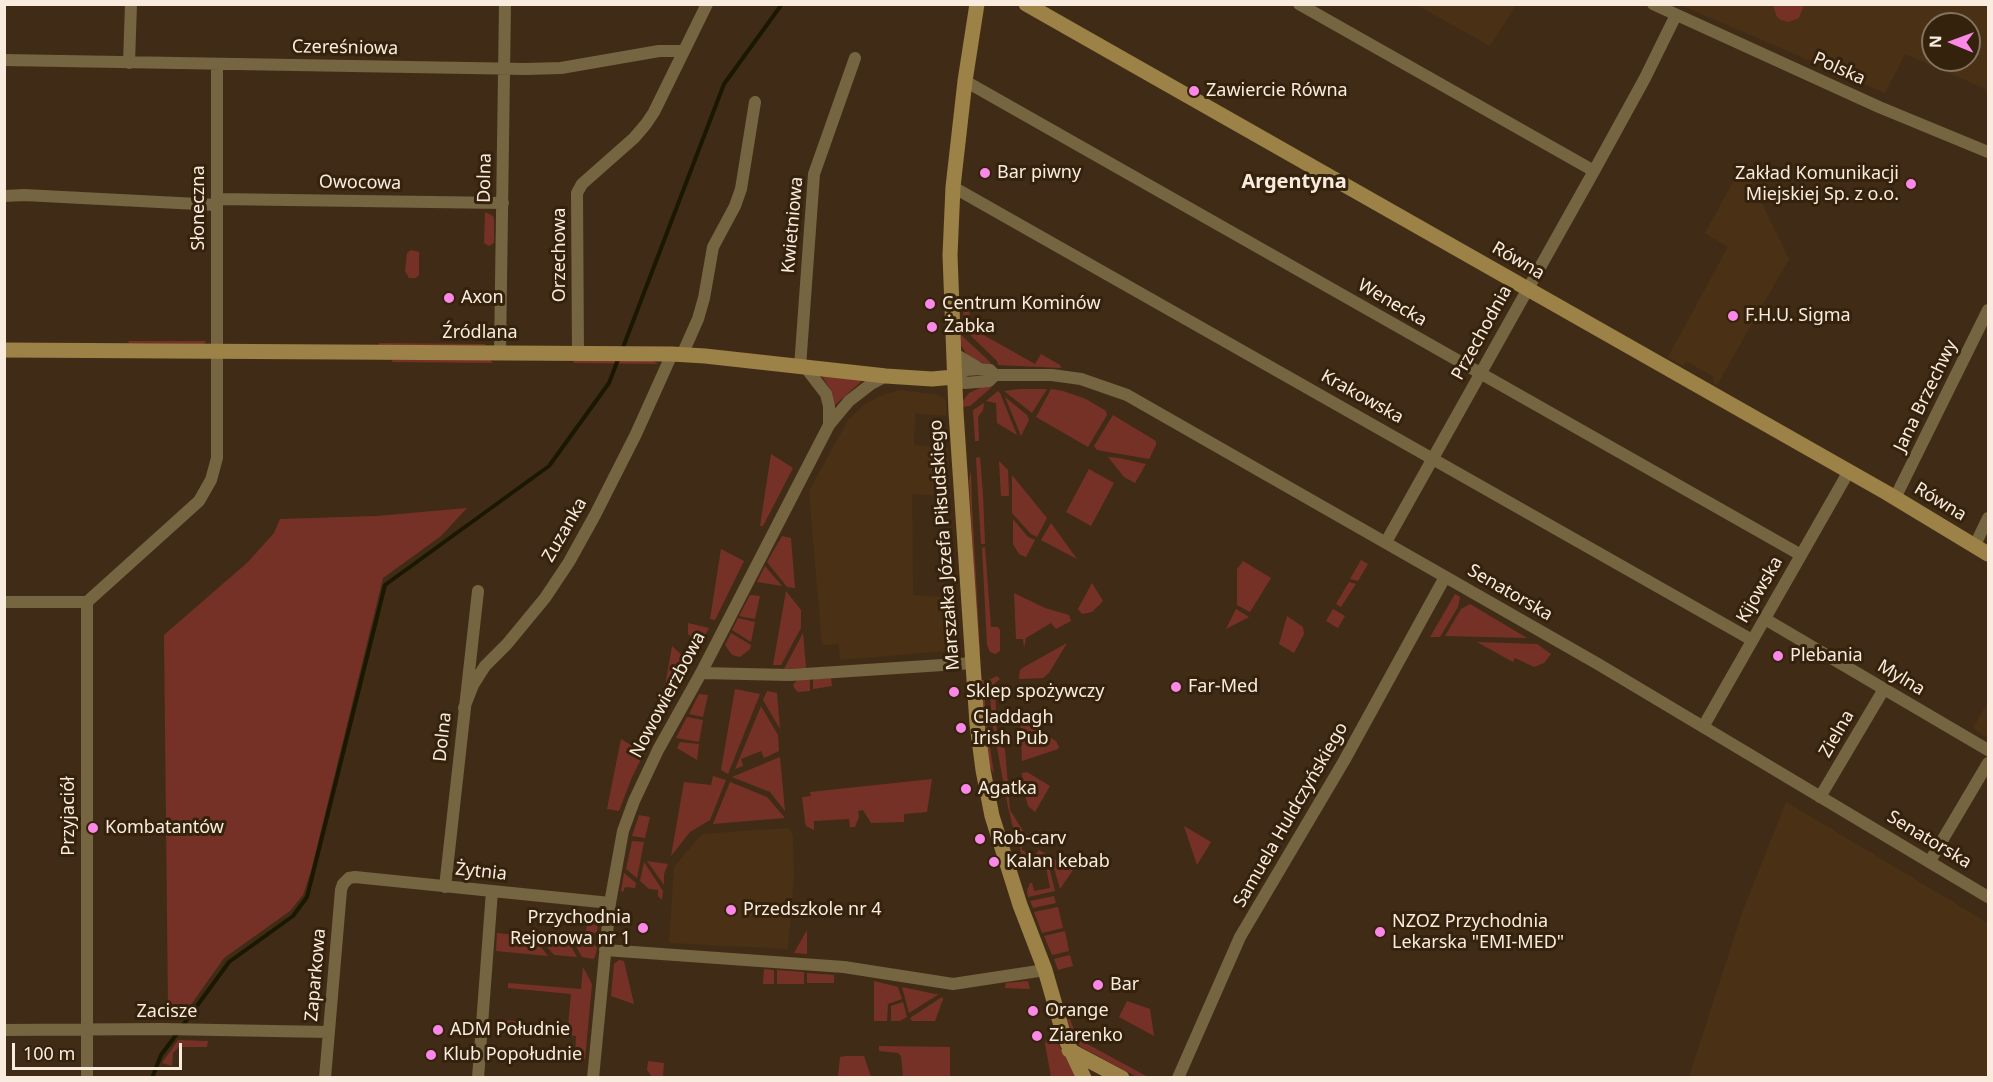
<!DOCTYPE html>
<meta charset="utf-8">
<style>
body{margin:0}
#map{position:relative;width:1993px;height:1082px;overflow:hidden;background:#402c16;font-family:"Noto Sans",sans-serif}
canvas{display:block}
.frame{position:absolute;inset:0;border:6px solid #f9ecdf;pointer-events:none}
.north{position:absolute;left:1921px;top:12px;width:60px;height:60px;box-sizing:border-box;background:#35220c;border:2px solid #837360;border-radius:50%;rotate:271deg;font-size:16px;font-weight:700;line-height:24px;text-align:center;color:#f9ecdf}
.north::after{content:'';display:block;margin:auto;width:21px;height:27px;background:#fb87e6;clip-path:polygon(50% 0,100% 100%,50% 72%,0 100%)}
.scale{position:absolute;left:12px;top:1043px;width:170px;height:27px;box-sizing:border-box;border:3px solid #f9ecdf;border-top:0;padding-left:8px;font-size:18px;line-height:21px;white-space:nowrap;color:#f9ecdf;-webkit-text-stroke:4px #35220c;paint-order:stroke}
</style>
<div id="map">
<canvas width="1993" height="1082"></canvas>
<div class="frame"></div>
<div class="north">N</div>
<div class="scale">100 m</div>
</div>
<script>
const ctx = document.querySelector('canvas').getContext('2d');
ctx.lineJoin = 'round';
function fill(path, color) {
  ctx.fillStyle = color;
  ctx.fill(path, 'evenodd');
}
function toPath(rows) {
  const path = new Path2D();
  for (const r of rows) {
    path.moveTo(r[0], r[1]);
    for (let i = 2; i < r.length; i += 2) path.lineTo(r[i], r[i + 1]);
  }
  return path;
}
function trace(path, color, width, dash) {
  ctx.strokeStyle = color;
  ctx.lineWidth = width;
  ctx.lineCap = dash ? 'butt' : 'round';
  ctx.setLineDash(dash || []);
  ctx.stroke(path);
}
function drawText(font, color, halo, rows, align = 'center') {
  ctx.font = font + ' "Noto Sans",sans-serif';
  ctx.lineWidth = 6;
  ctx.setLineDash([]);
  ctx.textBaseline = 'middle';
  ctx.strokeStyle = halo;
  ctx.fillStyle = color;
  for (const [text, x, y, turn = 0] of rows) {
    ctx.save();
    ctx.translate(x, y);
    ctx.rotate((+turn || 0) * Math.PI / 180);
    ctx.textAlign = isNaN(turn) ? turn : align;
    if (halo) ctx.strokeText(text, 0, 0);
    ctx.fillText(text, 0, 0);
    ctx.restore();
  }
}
const built = toPath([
 [1417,5,1516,5,1490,46],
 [1681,5,1988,5,1988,90,1905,54,1885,93],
 [1933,24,1969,24,1969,60,1933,60],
 [1744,167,1789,259,1717,385,1713,383,1714,377,1686,361,1683,366,1668,357,1728,247,1705,233,1731,186,1736,170],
 [900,390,938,395,946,400,946,416,915,413,914,445,948,448,949,496,912,494,913,595,956,598,959,650,840,660,839,644,822,645,809,491,848,420,864,405,880,396],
 [1988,702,1988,738,1973,728],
 [1786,802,1988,923,1988,1077,1689,1077,1742,913],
 [789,828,793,836,794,877,788,949,669,943,674,867,702,834]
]);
const green = toPath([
 [1773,5,1773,4,1804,5,1799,18,1789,22,1781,20,1777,17],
 [485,212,493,216,494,220,494,243,489,246,484,243],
 [411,250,419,252,419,275,416,278,409,278,405,271,407,253],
 [963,297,968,299,971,328,1035,364,1041,354,1060,365,1061,368,998,365,997,361,964,329],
 [960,334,990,362,991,364,975,361,968,356,960,344],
 [128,341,206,341,204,344,129,343],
 [379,343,485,344,485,345,379,345],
 [393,360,490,360,493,363,391,362],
 [573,360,653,361,658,364,574,363],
 [822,376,864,379,835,405,830,389],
 [982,387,992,387,970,406,962,407,962,402,969,393],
 [1020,389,1047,389,1032,413,1004,391],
 [1051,389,1063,391,1086,399,1106,411,1107,415,1088,447,1036,417],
 [998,391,1000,393,1017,435,997,423,996,403,986,401],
 [1005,397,1027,415,1029,420,1021,436],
 [984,403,983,410,978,417,979,441,975,441,973,410],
 [1113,415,1156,441,1156,445,1149,459,1097,450,1094,446],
 [771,454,793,468,763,526,760,526],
 [980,457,983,495,985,544,981,544,976,458],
 [1108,457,1119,458,1146,464,1135,483,1124,477],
 [999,461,1008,470,1009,496,1001,496],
 [1089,469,1114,483,1091,526,1066,512],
 [971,471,972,505,980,651,978,649,969,480],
 [1012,475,1047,518,1037,537,1031,534,1012,513],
 [467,508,441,536,383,578,311,871,303,895,290,911,224,958,190,1006,168,1006,164,635,248,562,274,533,280,519,377,516],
 [1013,519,1028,537,1035,540,1026,557,1019,554,1013,544],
 [1051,523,1077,559,1041,540],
 [782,536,791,538,795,588,787,587,767,562],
 [985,547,991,627,998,627,1000,630,1000,651,995,654,990,652,987,645,982,548],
 [721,549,744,561,715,620,710,619],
 [1361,560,1368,564,1358,581,1350,579],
 [1243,561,1271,578,1250,612,1237,605,1237,569],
 [765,566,782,586,757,582],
 [1349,582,1356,584,1341,607,1336,604],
 [1092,583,1103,601,1092,612,1082,614,1078,609],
 [786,591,801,610,801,628,781,665,773,665],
 [1014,593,1045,608,1069,615,1071,621,1056,629,1051,623,1026,638,1024,648,1023,639,1016,639],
 [1455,594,1460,597,1458,607,1440,637,1430,637],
 [750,595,760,596,755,619,739,616],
 [1470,604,1527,638,1445,636,1461,609],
 [1236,609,1249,617,1226,629],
 [1333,609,1345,616,1338,628,1326,621],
 [1287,616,1303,627,1304,634,1294,653,1279,644],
 [738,618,755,622,751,642,732,630],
 [688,623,709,628,700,645,688,634],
 [731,633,751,645,750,649,740,657,732,655,725,645],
 [803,633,806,668,784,669],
 [1477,642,1537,644,1551,654,1544,663,1534,667,1515,658,1513,662],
 [1067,643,1049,673,1043,678,1019,679,1020,670,1024,667],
 [672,646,691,664,665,715,660,715],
 [997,676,1000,679,995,683,997,743,1005,749,1010,810,1023,831,1016,839,1008,807,992,721,989,680],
 [831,678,832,686,813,689,813,679],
 [810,679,810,691,798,692,795,689,793,685,797,680],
 [981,680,984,680,986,721,994,774,990,767,987,754],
 [735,689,760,694,728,774,721,770],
 [767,691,777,693,780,729,763,700],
 [699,694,708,695,703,717,689,714],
 [761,706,778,735,779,751,764,758,761,751,741,759,743,766,735,769],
 [687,717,703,720,699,742,676,738],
 [1020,719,1056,741,1059,747,1058,749,1022,761],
 [621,739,644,753,632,777,619,811,607,809],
 [680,742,699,744,697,760,677,748],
 [780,757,785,811,770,792,732,777],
 [1027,772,1050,786,1035,812,1028,806,1023,788,1022,773],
 [713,776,726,780,710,820,690,832,671,856,684,782,711,785],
 [932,779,927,812,904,814,904,822,871,823,863,810,858,811,859,817,855,827,850,827,849,819,814,821,814,830,806,826,805,822,802,797,811,796,810,792],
 [730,782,767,797,785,818,713,824],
 [639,815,650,817,645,838,632,836],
 [1184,826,1211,842,1197,865],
 [1027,833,1025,844,1021,849,1033,858,1039,850,1046,854,1055,891,1028,897,1027,891,1030,883,1032,883,1034,891,1050,888,1046,867,1026,870,1019,845],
 [632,841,644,842,637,878,626,869],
 [1051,857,1073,870,1060,889],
 [647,861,668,864,664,874,664,885],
 [644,862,663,891,662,900,658,896,658,890,649,889,640,881],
 [624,873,636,883,635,888,625,887,623,892,621,891],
 [1054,896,1056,903,1033,908,1030,901],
 [1058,907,1063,928,1042,933,1034,912],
 [588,913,592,914,598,921,597,932,595,933,586,932],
 [807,930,807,954,794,953],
 [1065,931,1069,951,1052,955,1044,936],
 [497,933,533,937,548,956,496,951],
 [539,937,568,941,577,957,554,955],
 [573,941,595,945,597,948,595,957,593,959,582,957],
 [1070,955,1073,966,1058,970,1054,959],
 [619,960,624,961,634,1004,611,996,614,964],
 [583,967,592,984,585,1059,575,1058,576,1036,500,1029,501,1020,568,1026,571,994,508,988,508,983,581,989],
 [764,969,774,970,774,984,763,984],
 [777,970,804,972,804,984,777,984],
 [807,973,834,975,834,983,807,983],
 [874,981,898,987,902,999,888,1004,887,1021,874,1021],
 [1028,981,1030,989,1005,988,1006,983],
 [902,987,935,994,939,994,909,1013],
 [942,997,943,999,935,1021,912,1021,910,1018],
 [1127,1001,1150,1009,1154,1036,1119,1017],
 [903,1002,907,1017,900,1021,891,1021,891,1006],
 [1067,1017,1069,1017,1078,1039,1148,1077,1137,1077,1081,1047,1073,1037],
 [1051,1036,1054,1037,1077,1077,1051,1077,1045,1044,1047,1039],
 [178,1040,208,1041,207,1047,179,1047,173,1053,172,1066,162,1063],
 [879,1046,950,1047,950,1077,903,1077,901,1056,898,1053,879,1051],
 [846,1056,864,1056,871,1077,838,1077,840,1057],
 [648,1061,664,1063,663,1077,652,1077,647,1070]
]);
const stream = toPath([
 [622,350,724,84,782,4],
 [183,1025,229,962,293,916,307,897,385,585,549,466,609,383,619,357],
 [152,1078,161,1055,179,1031]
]);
const street = toPath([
 [1299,4,1594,171],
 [1653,4,1879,107,1988,152],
 [4,60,526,69,561,68,659,51,684,51],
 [129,63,131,4],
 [965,81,1801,555],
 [953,187,1752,640],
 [4,196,24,195,217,205],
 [217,199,503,203],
 [500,353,505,4],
 [578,353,577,193,582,184,634,138,646,124,654,112,707,4],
 [953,353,980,369],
 [682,355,698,319,704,298,713,247,735,206,741,189,755,102],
 [800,367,814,174,855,58],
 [806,368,826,394,829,406,829,425],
 [954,377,965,383,989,381,995,375,1052,375,1081,379,1127,395,1598,664,1988,897],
 [954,377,966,370,980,369,990,370,995,375],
 [1895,498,1988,310],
 [1386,542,1594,171,1645,78,1676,15],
 [1975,545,1988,518],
 [4,602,87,602],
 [1765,619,1988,750],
 [701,673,790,675,973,663],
 [464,708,473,685,485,666,507,644,545,598,569,562,595,515,636,434,672,354],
 [1703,727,1849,471],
 [1820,797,1884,689],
 [1930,861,1988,763],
 [445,887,478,591],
 [605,950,844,967,953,984,1045,970],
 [4,1030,162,1029,329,1032],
 [87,1078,87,602,199,501,211,480,217,458,217,65],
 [325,1078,341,890,343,884,349,878,355,877,610,903],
 [478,1078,492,891],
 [593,1078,610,903,623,831,634,801,658,750,701,673,829,425,849,401,871,384,886,376],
 [1178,1078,1240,937,1344,761,1445,577]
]);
const secondary = toPath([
 [977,4,965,81,953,187,950,255,956,412,977,724,983,770,992,816,1020,905,1045,970,1064,1036,1084,1078],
 [1026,4,1887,493,1988,554],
 [4,350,672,354,705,356,886,376,932,379,954,377],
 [1069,1050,1122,1078]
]);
const markers = [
 [1194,91,6,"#fb87e6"],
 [985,173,6,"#fb87e6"],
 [1911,184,6,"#fb87e6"],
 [449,298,6,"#fb87e6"],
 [930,304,6,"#fb87e6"],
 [1733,316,6,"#fb87e6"],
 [932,327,6,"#fb87e6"],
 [1778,656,6,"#fb87e6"],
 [1176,687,6,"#fb87e6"],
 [954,692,6,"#fb87e6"],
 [961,728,6,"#fb87e6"],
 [966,789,6,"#fb87e6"],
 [93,828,6,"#fb87e6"],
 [980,839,6,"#fb87e6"],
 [994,862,6,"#fb87e6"],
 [731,910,6,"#fb87e6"],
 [643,928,6,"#fb87e6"],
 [1380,932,6,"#fb87e6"],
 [1098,985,6,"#fb87e6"],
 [1033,1011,6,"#fb87e6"],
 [438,1030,6,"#fb87e6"],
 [1037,1036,6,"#fb87e6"],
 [431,1055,6,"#fb87e6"]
];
const streetNames = [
 ["Czereśniowa",345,48,1],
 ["Polska",1839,69,24],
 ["Dolna",485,178,-89],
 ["Owocowa",360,183,1],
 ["Słoneczna",199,208,-90],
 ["Kwietniowa",793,225,-85],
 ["Orzechowa",560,255,-90],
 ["Równa",1518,261,30],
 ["Wenecka",1392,303,30],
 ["Źródlana",480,333],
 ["Przechodnia",1482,333,-61],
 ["Jana Brzechwy",1926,396,-64],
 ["Krakowska",1362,397,29],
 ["Równa",1940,502,31],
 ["Zuzanka",565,530,-60],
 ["Marszałka Józefa Piłsudskiego",945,545,-94],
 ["Kijowska",1760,590,-60],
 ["Senatorska",1510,593,30],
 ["Mylna",1901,678,31],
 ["Nowowierzbowa",668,695,-62],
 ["Zielna",1837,734,-60],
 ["Dolna",443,737,-84],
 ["Samuela Huldczyńskiego",1291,815,-60],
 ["Przyjaciół",69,816,-90],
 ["Senatorska",1929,840,31],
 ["Żytnia",481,872,6],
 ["Zaparkowa",316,975,-85],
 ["Zacisze",167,1012]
];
const poiNames = [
 ["Zawiercie Równa",1206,91],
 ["Bar piwny",997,173],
 ["Zakład Komunikacji",1899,174,"right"],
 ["Miejskiej Sp. z o.o.",1899,195,"right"],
 ["Axon",461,298],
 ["Centrum Kominów",942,304],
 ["F.H.U. Sigma",1745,316],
 ["Żabka",944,327],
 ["Plebania",1790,656],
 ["Far-Med",1188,687],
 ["Sklep spożywczy",966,692],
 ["Claddagh",973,718],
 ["Irish Pub",973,739],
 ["Agatka",978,789],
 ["Kombatantów",105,828],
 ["Rob-carv",992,839],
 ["Kalan kebab",1006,862],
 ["Przedszkole nr 4",743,910],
 ["Przychodnia",631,918,"right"],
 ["Rejonowa nr 1",631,939,"right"],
 ["NZOZ Przychodnia",1392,922],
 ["Lekarska \"EMI-MED\"",1392,943],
 ["Bar",1110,985],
 ["Orange",1045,1011],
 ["ADM Południe",450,1030],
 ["Ziarenko",1049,1036],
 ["Klub Popołudnie",443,1055]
];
const neighbourhoodNames = [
 ["Argentyna",1294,182]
];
fill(built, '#4a3115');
fill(green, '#763127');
trace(stream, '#1b1800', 4);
trace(street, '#756541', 12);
trace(secondary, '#9c8247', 15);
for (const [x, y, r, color] of markers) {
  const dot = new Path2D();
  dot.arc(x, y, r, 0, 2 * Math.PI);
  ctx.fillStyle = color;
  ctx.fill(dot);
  trace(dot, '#35220c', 2);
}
drawText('18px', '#f9ecdf', '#35220c', streetNames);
drawText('18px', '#f9ecdf', '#35220c', poiNames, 'left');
drawText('bold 20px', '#f9ecdf', '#35220c', neighbourhoodNames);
</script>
